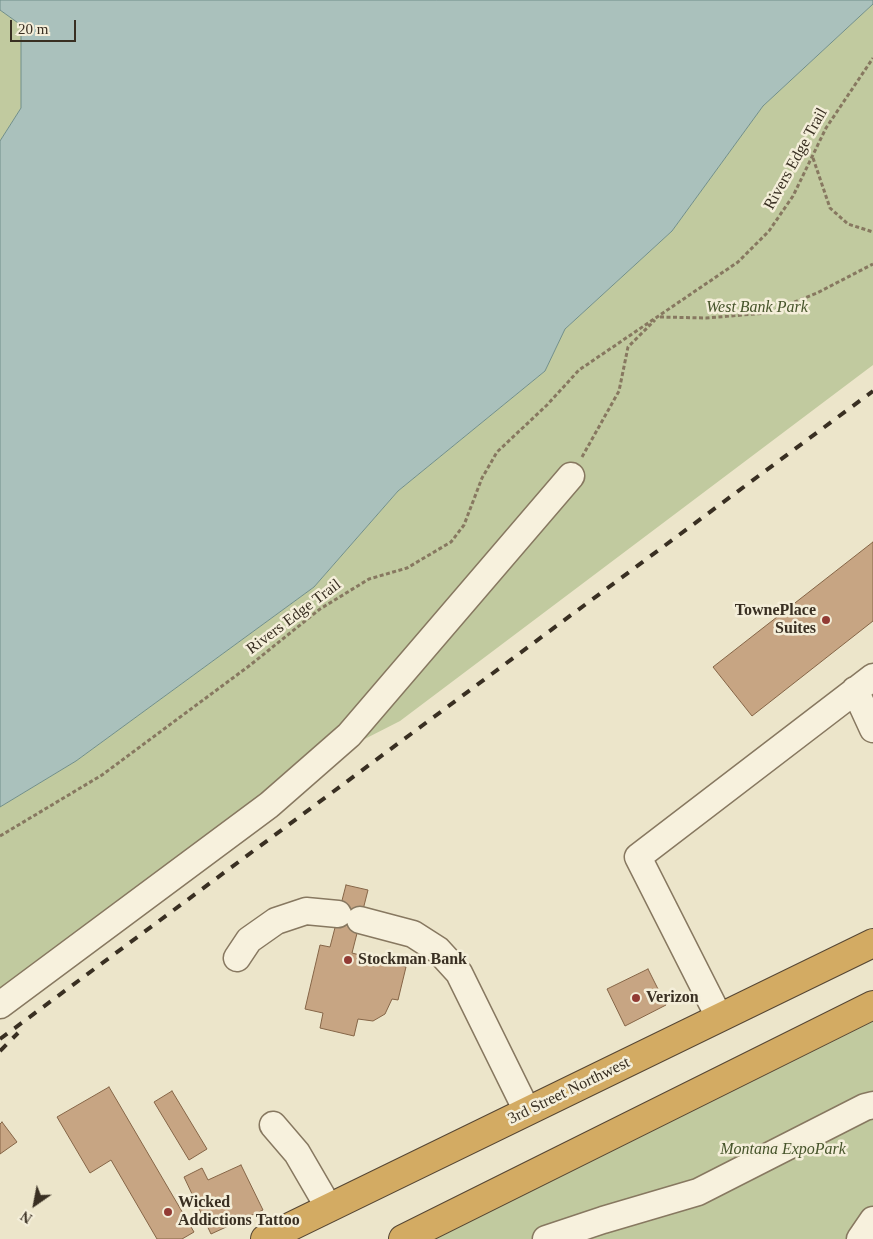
<!DOCTYPE html>
<style>
body{margin:0}
#map{position:relative;width:873px;height:1239px;overflow:hidden;background:#ece5ca;font-family:Georgia,serif}
canvas{display:block}
.north{position:absolute;left:10px;top:1179px;width:50px;height:50px;-webkit-text-stroke:4px #f4eed9;paint-order:stroke;rotate:213deg;font-size:14px;font-weight:700;line-height:20px;text-align:center;color:#392f22}
.north::after{content:'';display:block;margin:auto;width:18px;height:22px;background:#392f22;clip-path:polygon(50% 0,100% 100%,50% 72%,0 100%)}
.scale{position:absolute;left:10px;top:20px;width:66px;height:22px;box-sizing:border-box;border:2px solid #392f22;border-top:0;padding-left:6px;font-size:15px;line-height:18px;white-space:nowrap;color:#392f22;-webkit-text-stroke:4px #f4eed9;paint-order:stroke}
</style>
<div id="map">
<canvas width="873" height="1239"></canvas>
<div class="north">N</div>
<div class="scale">20 m</div>
</div>
<script>
const ctx = document.querySelector('canvas').getContext('2d');
ctx.lineJoin = 'round';
function fill(path, color) {
  ctx.fillStyle = color;
  ctx.fill(path, 'evenodd');
}
function toPath(rows) {
  const path = new Path2D();
  for (const r of rows) {
    path.moveTo(r[0], r[1]);
    for (let i = 2; i < r.length; i += 2) path.lineTo(r[i], r[i + 1]);
  }
  return path;
}
function trace(path, color, width, dash) {
  ctx.strokeStyle = color;
  ctx.lineWidth = width;
  ctx.lineCap = dash ? 'butt' : 'round';
  ctx.setLineDash(dash || []);
  ctx.stroke(path);
}
function drawText(font, color, halo, rows, align = 'center') {
  ctx.font = font + ' Georgia,serif';
  ctx.lineWidth = 5;
  ctx.setLineDash([]);
  ctx.textBaseline = 'middle';
  ctx.strokeStyle = halo;
  ctx.fillStyle = color;
  for (const [text, x, y, turn = 0] of rows) {
    ctx.save();
    ctx.translate(x, y);
    ctx.rotate((+turn || 0) * Math.PI / 180);
    ctx.textAlign = isNaN(turn) ? turn : align;
    if (halo) ctx.strokeText(text, 0, 0);
    ctx.fillText(text, 0, 0);
    ctx.restore();
  }
}
const green = toPath([
 [873,4,873,365,400,721,296,774,0,994,0,807,76,761,314,587,398,491,545,371,565,329,672,231,763,106],
 [0,10,21,25,21,108,0,141],
 [873,1006,873,1239,404,1239]
]);
const water = toPath([
 [0,0,873,0,873,4,763,106,672,231,565,329,545,371,398,491,314,587,76,761,0,807,0,141,21,108,21,25,0,10,0,0]
]);
const building = toPath([
 [873,542,873,621,752,716,713,667,873,542],
 [346,885,368,890,352,953,406,967,398,1000,392,999,385,1014,373,1021,358,1019,354,1036,320,1028,323,1013,305,1009,320,945,330,947,346,885],
 [648,969,666,1005,625,1026,607,989,648,969],
 [109,1087,194,1232,182,1239,157,1239,111,1160,90,1173,57,1117,109,1087],
 [172,1091,207,1149,189,1160,154,1102,172,1091],
 [2,1122,17,1142,0,1154,0,1124,2,1122],
 [241,1165,263,1210,211,1234,184,1177,202,1168,208,1180,241,1165]
]);
const path = toPath([
 [813,158,830,208,848,224,873,232],
 [660,317,706,318,767,313,817,293,873,264],
 [582,457,619,391,628,347,655,320],
 [0,836,102,775,249,666,320,609,369,579,407,568,451,542,464,525,482,478,497,452,547,405,579,370,738,262,769,231,793,196,826,128,873,58]
]);
const minor = toPath([
 [855,690,873,729],
 [360,920,413,934,438,950,459,973,527,1111],
 [237,958,249,940,276,921,306,911,338,914],
 [0,1005,269,805,349,735,571,476],
 [719,1017,638,857,873,677],
 [273,1125,297,1153,329,1208],
 [546,1239,603,1220,698,1192,865,1107,873,1105],
 [860,1239,873,1220]
]);
const highway = toPath([
 [265,1239,873,943],
 [403,1239,873,1005]
]);
const rail = toPath([
 [0,1039,873,391],
 [0,1051,18,1033]
]);
const markers = [
 [826,620,5,"#923b34"],
 [348,960,5,"#923b34"],
 [636,998,5,"#923b34"],
 [168,1212,5,"#923b34"]
];
const streetNames = [
 ["Rivers Edge Trail",796,159,-61],
 ["Rivers Edge Trail",294,617,-37],
 ["3rd Street Northwest",569,1091,-26]
];
const parkNames = [
 ["West Bank Park",757,308],
 ["Montana ExpoPark",783,1150]
];
const poiNames = [
 ["TownePlace",816,611,"right"],
 ["Suites",816,629,"right"],
 ["Stockman Bank",358,960],
 ["Verizon",646,998],
 ["Wicked",178,1203],
 ["Addictions Tattoo",178,1221]
];
fill(green, '#c1ca9f');
fill(water, '#aac1bc');
trace(water, '#718f8a', 1);
fill(building, '#c7a583');
trace(building, '#856547', 1);
trace(minor, '#877860', 29);
trace(highway, '#564633', 30);
trace(path, '#877860', 3, [4, 2.5]);
trace(minor, '#f7f1dd', 26);
trace(highway, '#d3ab63', 28);
trace(rail, '#392f22', 4, [9, 9]);
for (const [x, y, r, color] of markers) {
  const dot = new Path2D();
  dot.arc(x, y, r, 0, 2 * Math.PI);
  ctx.fillStyle = color;
  ctx.fill(dot);
  trace(dot, '#f4eed9', 2);
}
drawText('16px', '#392f22', '#f4eed9', streetNames);
drawText('italic 16px', '#46542a', '#f4eed9', parkNames);
drawText('bold 16px', '#392f22', '#f4eed9', poiNames, 'left');
</script>
